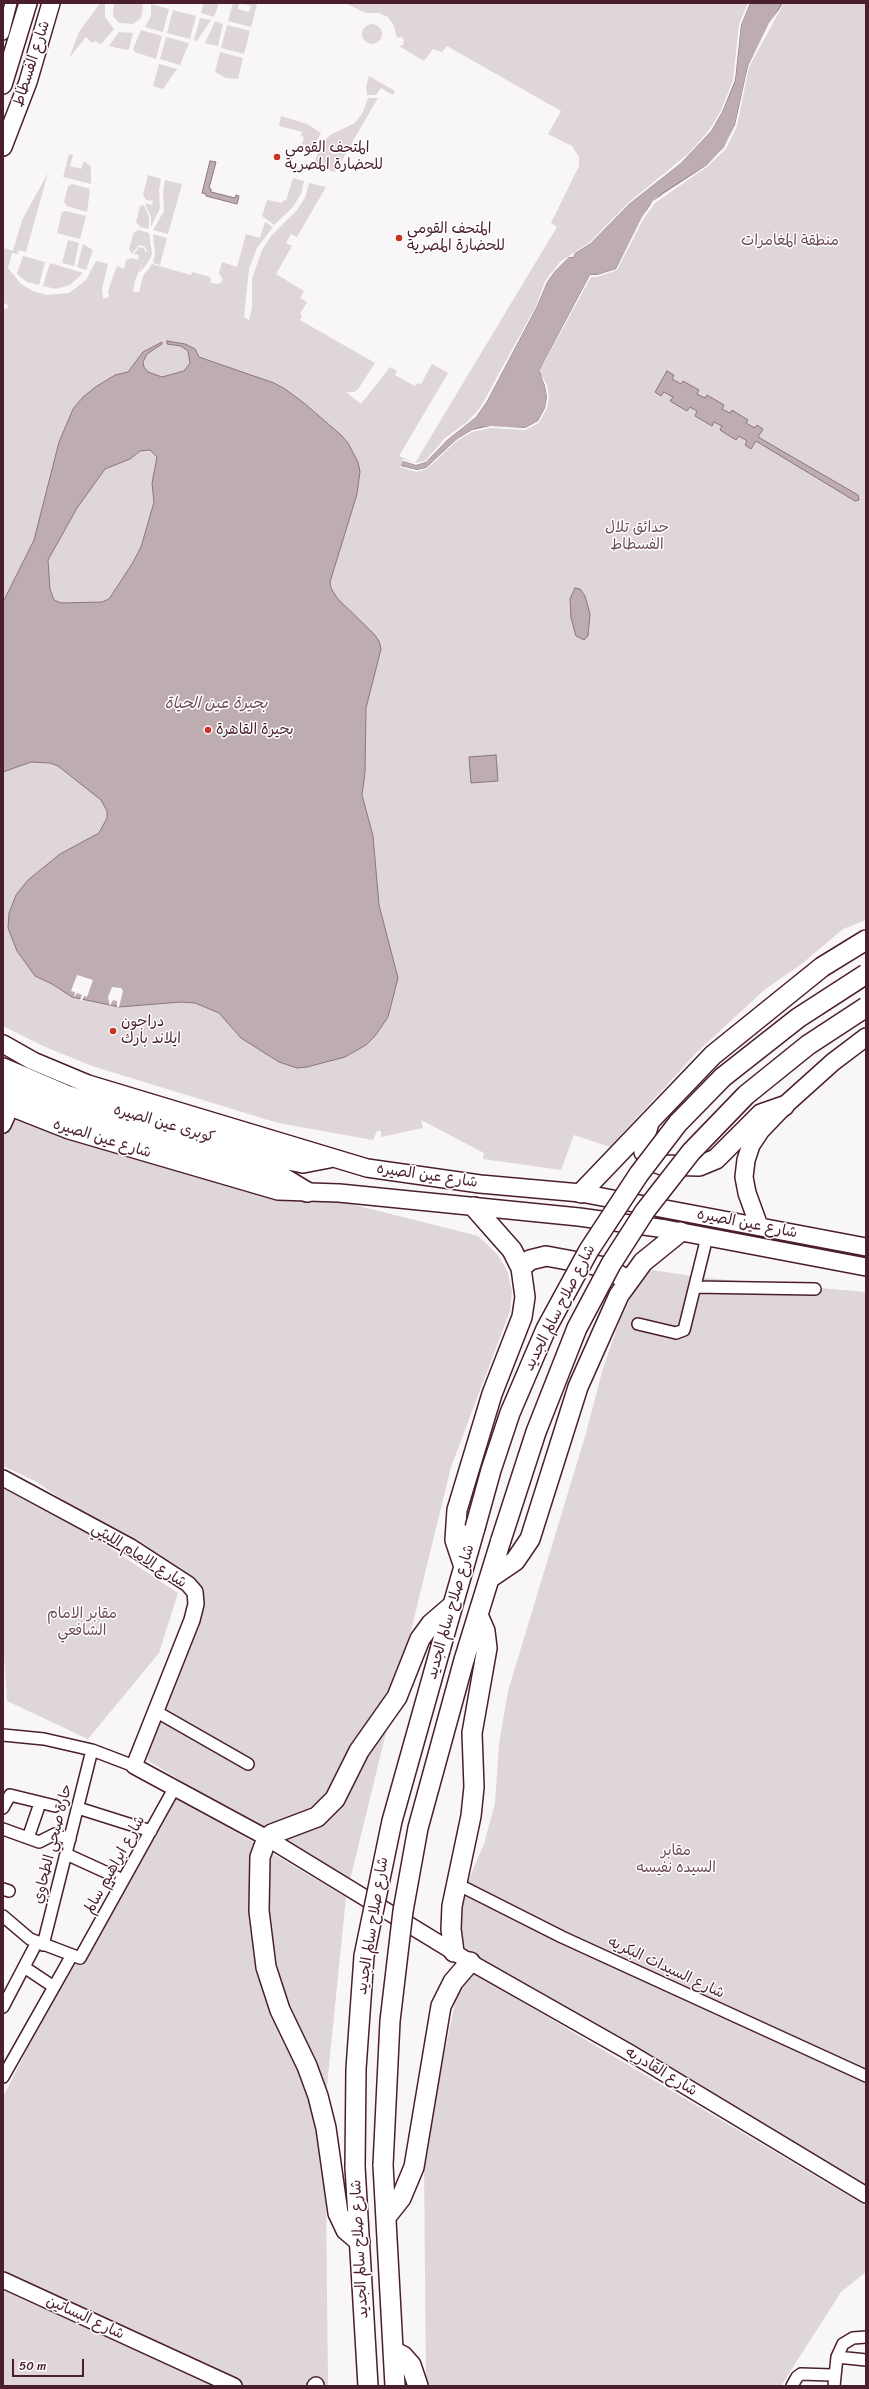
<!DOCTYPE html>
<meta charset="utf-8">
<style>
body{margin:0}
#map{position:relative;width:869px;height:2389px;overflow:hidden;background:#f8f6f7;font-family:Sriracha,sans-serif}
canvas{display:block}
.frame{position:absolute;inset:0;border:4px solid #4a1f2b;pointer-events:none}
.scale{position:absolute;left:12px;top:2359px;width:72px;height:18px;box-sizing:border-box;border:2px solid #4a1f2b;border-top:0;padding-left:5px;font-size:12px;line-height:14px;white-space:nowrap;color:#4a1f2b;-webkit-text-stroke:3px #fff;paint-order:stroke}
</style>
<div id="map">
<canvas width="869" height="2389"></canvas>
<div class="frame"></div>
<div class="scale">50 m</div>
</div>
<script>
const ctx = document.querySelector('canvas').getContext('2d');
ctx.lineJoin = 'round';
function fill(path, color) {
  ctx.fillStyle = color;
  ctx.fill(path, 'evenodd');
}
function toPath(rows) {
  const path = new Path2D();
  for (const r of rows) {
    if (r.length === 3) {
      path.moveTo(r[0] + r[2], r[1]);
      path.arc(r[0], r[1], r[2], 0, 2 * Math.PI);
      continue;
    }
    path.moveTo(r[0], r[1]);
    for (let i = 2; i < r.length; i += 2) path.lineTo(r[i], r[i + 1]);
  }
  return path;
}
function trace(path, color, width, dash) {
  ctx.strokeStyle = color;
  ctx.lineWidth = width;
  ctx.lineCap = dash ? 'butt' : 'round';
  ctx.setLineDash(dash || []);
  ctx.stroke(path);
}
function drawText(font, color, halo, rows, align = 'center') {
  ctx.font = font + ' Sriracha,"Playpen Sans Arabic",sans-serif';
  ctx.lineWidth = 3;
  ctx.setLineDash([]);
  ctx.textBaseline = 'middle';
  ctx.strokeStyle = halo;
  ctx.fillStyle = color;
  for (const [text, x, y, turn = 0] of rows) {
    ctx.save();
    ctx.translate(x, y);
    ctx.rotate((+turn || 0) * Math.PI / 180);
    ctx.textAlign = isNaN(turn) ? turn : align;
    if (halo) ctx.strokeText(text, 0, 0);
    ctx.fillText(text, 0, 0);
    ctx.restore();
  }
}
const green = toPath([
 [100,3,105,3,105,17,114,29,101,44,95,41,92,43,86,37,69,58,79,32],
 [114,3,142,3,143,8,141,18,133,24,119,23,113,16],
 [204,3,219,3,214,17,201,13],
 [233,3,239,3,238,9,249,12,251,6,242,3,257,4,251,27,228,21],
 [345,3,866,3,866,920,843,929,804,962,763,991,697,1052,610,1147,574,1135,561,1170,483,1159,484,1153,421,1120,423,1128,381,1137,381,1131,377,1131,373,1140,278,1123,92,1066,43,1046,3,1026,3,308,7,309,8,305,4,303,3,306,3,250,5,248,13,251,22,220,48,173,26,252,19,250,18,254,12,253,8,268,21,284,33,291,47,295,69,293,86,280,96,261,108,264,102,289,103,299,109,297,108,291,117,266,124,269,126,260,131,258,138,260,139,255,134,254,139,247,144,248,146,253,135,281,133,292,139,292,143,276,152,264,191,275,192,272,210,277,211,283,219,284,223,280,219,273,222,262,237,267,246,234,260,238,265,222,273,227,257,248,249,269,244,317,249,320,252,308,252,279,262,250,272,235,297,210,305,198,309,183,326,187,297,237,291,234,286,243,292,246,276,274,304,291,300,298,307,302,300,314,302,316,300,320,375,363,358,389,354,392,346,392,361,404,390,367,397,371,395,375,415,386,418,383,421,384,432,364,448,373,399,456,415,463,557,227,551,223,579,166,579,157,572,146,548,134,561,111,447,46,442,52,433,49,424,61,399,46,403,45,404,40,401,37,397,38,394,26,388,17,379,13,366,13],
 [151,4,169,9,163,32,145,27,151,16],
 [173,10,196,16,190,39,167,33],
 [200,18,211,20,197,41,194,40],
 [215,21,223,24,218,46,205,43],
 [372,34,10],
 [227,25,250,31,244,54,221,48],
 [141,30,162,36,156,59,135,52,133,49],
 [119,32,133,33,129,49,126,50,109,46],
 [166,37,189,43,180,65,160,59],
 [220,52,243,58,238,79,226,78,215,72],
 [159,64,177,69,163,89,153,86],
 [369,76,395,91,393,95,381,88,376,95,367,95,366,87],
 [368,98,378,98,335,172,313,166,321,144,330,135,355,123,363,112],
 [281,116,307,124,321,133,311,151,305,149,306,145,302,144,304,137,301,136,302,132,279,126],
 [69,154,73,155,70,166,81,169,84,161,91,167,91,184,63,177],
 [148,175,161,179,159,191,160,208,151,227,151,217,146,206,146,203,152,205,153,201,146,200,143,195],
 [293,178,304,181,301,194,293,207,274,225,262,216,267,200,282,203,284,200,286,201],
 [165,180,182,184,168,234,153,230,164,211,163,192],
 [72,184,90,189,87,212,67,206,64,202,68,186],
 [144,205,149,217,149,229,140,227,136,222,140,206],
 [66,211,86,216,80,239,57,233,62,212],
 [139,230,149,233,152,254,147,264,139,273,147,250,144,246,139,245,132,254,129,249,134,232],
 [153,234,167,238,160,265,153,263,155,254],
 [68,240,79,243,74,266,62,263],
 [83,244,93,250,86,270,77,267],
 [23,256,45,262,39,285,27,282,17,274],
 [50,263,83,273,70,285,56,289,43,286],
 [14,1113,69,1133,478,1236,498,1255,508,1273,512,1292,510,1311,451,1467,349,1884,147,1760,197,1591,35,1481,3,1466,3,1136],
 [645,1269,706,1278,866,1292,866,2186,476,1963,465,1947,462,1937,460,1926,462,1895,484,1844,495,1803,499,1744,508,1691,586,1433,603,1368,620,1320],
 [3,1480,38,1500,178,1593,159,1653,88,1739,7,1701,3,1639],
 [177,1797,346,1897,325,2105,328,2386,3,2386,3,2097,48,2008],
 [463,1967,866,2206,866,2272,841,2292,781,2386,426,2386,424,2161,429,2123]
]);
const water = toPath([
 [750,3,782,3,748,66,735,125,729,140,719,154,707,165,663,193,649,206,616,269,597,275,590,275,539,371,545,386,547,397,545,408,538,421,525,428,483,427,472,430,457,439,426,468,417,470,401,466,403,461,416,465,426,462,447,440,476,417,487,401,537,306,547,282,555,271,569,257,573,257,575,253,591,243,629,204,681,163,711,131,722,112,735,81,741,25,750,3],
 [210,161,216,162,209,188,211,189,211,192,235,198,236,195,239,196,237,204,206,196,206,194,202,193,210,161],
 [167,341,185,344,195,349,199,357,274,383,285,389,304,403,341,435,348,443,358,462,360,472,357,494,330,582,331,588,337,598,374,634,379,641,381,649,366,708,365,772,362,795,373,836,379,905,398,978,388,1017,375,1036,366,1045,345,1057,307,1067,297,1068,279,1062,241,1038,219,1013,195,1003,181,1002,119,1007,72,997,52,984,35,976,17,951,8,928,9,913,16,895,28,880,60,854,99,833,107,818,107,811,101,800,58,766,50,763,31,762,3,772,3,602,34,540,59,442,73,409,83,397,97,386,115,375,128,372,143,352,162,342,162,344,147,354,143,362,144,367,148,372,162,377,184,371,190,363,188,351,181,346,167,344,167,341],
 [150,450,157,457,152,483,154,502,141,547,132,564,109,599,102,602,61,603,54,600,50,589,48,560,77,508,105,469,130,459,140,451,150,450],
 [667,371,674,375,672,379,681,384,683,381,699,390,697,394,705,398,707,395,724,405,722,409,730,413,732,410,748,420,746,423,755,428,757,425,763,429,758,437,858,495,859,500,855,501,756,441,751,449,745,445,747,441,739,436,736,440,720,430,722,426,714,422,712,426,695,416,697,411,690,407,687,411,670,401,673,397,664,392,661,396,655,392,667,371],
 [575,588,580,589,585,596,590,614,588,636,584,640,576,636,571,618,570,599,575,588],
 [496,755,498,781,471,783,469,757,496,755]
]);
const pier = toPath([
 [748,3,750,3,741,25,735,80,722,112,711,131,681,163,629,204,591,243,575,253,573,257,569,257,555,271,547,282,537,306,487,401,476,417,447,440,426,462,416,465,403,461,401,466,417,470,426,468,457,439,472,430,491,426,525,428,538,421,545,408,547,397,545,386,539,371,590,275,597,275,616,269,642,217,653,201,707,165,724,147,735,125,748,66,769,23,784,3,749,67,737,126,726,149,708,166,655,203,644,218,617,270,597,277,591,277,539,372,547,385,549,397,547,408,539,423,525,430,491,428,472,432,458,440,427,469,416,472,400,467,403,459,415,463,425,461,445,438,467,422,480,408,536,306,545,281,560,262,590,242,628,203,689,153,709,130,721,111,733,80,739,24],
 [77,975,93,980,87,997,84,996,82,1001,80,1000,82,995,77,993,74,998,75,992,71,991],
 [112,987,121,988,123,991,119,1007,117,1007,117,1001,113,1000,110,1006,108,997]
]);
const street = toPath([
 [3,34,11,3],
 [695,1287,815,1289],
 [638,1324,676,1333,684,1330,707,1237],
 [157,1712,248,1764],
 [3,1735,44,1739,92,1750,134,1766],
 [3,1808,10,1795,55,1806],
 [78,1808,151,1831],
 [3,1829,39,1842,55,1834,70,1839],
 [28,1838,38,1809],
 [66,1854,123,1880],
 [455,1883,562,1937,866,2076],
 [3,1889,9,1891],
 [3,1916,30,1939,80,1958,175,1787],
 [43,1945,92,1750],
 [24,1967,54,1987],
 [3,2007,37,1942],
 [3,2077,72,1955],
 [837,2357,866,2360],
 [792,2386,797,2377,801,2374,831,2375,835,2373],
 [834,2386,837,2357,843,2344,853,2338,866,2337]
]);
const secondary = toPath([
 [3,1125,11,1107],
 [3,1478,131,1547,188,1584,195,1592,196,1604,192,1620,134,1766,267,1838,470,1962,627,2051,866,2195],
 [3,2280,234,2386],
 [315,2386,316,2385]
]);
const primary = toPath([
 [3,85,28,3],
 [3,147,28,82,51,3],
 [3,1044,33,1061,88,1084,367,1168,480,1184,581,1193,866,1247],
 [3,1104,69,1130,278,1191,339,1193,579,1217,666,1229,866,1267],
 [759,1226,747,1193,744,1177,746,1160,751,1145,761,1130,784,1106,833,1062,866,1037]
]);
const highway = toPath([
 [3,1068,66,1095,284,1159,303,1163,329,1158],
 [3,1086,29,1099,91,1122,279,1175,307,1192],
 [649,1123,643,1143,644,1152,651,1161,662,1165,699,1166,716,1159,761,1114,784,1106],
 [581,1193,713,1055,822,967,866,940],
 [521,1268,530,1260,546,1256,605,1267,622,1277],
 [464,1567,455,1540,457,1510,492,1394,522,1317,525,1297,521,1268,512,1250,474,1207],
 [490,1578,515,1561,530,1539,578,1387,619,1295,643,1262,680,1232],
 [440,1650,475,1528],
 [464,1660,501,1540],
 [454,1952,451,1929,452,1906,471,1816,474,1787,472,1733,487,1648,485,1631,478,1615],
 [383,2165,395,2386],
 [355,2167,368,2386],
 [386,2217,401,2198,414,2167,441,2006,453,1982,470,1962],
 [360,2242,346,2230,338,2213,326,2128,318,2096,307,2066,280,2010,266,1967,259,1911,260,1857,267,1838,272,1834,317,1817,335,1799,359,1751,397,1697,420,1639,431,1624,453,1605],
 [393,2351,403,2356,411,2365,418,2386]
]);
const highwayBridge = toPath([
 [475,1528,491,1470,510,1413,546,1329,589,1250,639,1174,678,1123,723,1077,798,1018,866,974],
 [501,1540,536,1432,577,1328,611,1264,645,1211,691,1152,746,1095,808,1045,866,1007],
 [383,2165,390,2021,403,1911,418,1828,464,1660],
 [355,2167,356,2069,364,1956,392,1821,440,1650]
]);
const markers = [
 [277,157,4,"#c8321e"],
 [399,238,4,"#c8321e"],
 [208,730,4,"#c8321e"],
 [113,1031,4,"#c8321e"]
];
const streetNames = [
 ["شارع الفسطاط",32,64,-72],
 ["كوبرى عين الصيره",164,1124,16],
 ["شارع عين الصيره",102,1139,17],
 ["شارع عين الصيره",427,1176,8],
 ["شارع عين الصيره",747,1224,11],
 ["شارع صلاح سالم الجديد",560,1308,-63],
 ["شارع الامام الليثي",139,1556,32],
 ["شارع صلاح سالم الجديد",451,1612,-74],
 ["حارة صبحي الطحاوي",53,1844,-76],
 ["شارع ابراهيم سالم",115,1865,-61],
 ["شارع صلاح سالم الجديد",373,1926,-81],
 ["شارع السيدات البكريه",666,1968,25],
 ["شارع القادريه",661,2072,31],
 ["شارع صلاح سالم الجديد",360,2249,-93],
 ["شارع البساتين",85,2318,25]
];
const poiNames = [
 ["المتحف القومي",285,148],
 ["للحضارة المصرية",285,165],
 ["المتحف القومى",407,229],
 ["للحضارة المصرية",407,246],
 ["بحيرة القاهرة",216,730],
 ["دراجون",121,1022],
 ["ايلاند بارك",121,1039]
];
const parkNames = [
 ["منطقة المغامرات",790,241],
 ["حدائق تلال",637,528],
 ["الفسطاط",637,545],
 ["مقابر الامام",82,1614],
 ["الشافعي",82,1631],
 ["مقابر",676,1851],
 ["السيده نفيسه",676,1868]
];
const waterNames = [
 ["بحيرة عين الحياة",216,704]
];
fill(green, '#ded6d9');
fill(water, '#bdadb0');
trace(water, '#8f747b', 1);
fill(pier, '#f8f6f7');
trace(street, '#4a1f2b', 14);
trace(secondary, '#4a1f2b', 18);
trace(primary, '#4a1f2b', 20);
trace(highway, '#4a1f2b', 22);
trace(street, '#fff', 11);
trace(secondary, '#fff', 15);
trace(primary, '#fff', 17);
trace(highway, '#fff', 19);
trace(highwayBridge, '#4a1f2b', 22, []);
trace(highwayBridge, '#fff', 19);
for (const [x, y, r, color] of markers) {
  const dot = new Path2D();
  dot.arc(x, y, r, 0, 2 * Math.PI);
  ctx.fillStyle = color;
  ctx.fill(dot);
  trace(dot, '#fff', 1.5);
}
drawText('15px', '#4a1f2b', '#fff', streetNames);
drawText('15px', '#4a1f2b', '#fff', poiNames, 'left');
drawText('15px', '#6f4d56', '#fff', parkNames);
drawText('italic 16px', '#72515a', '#fff', waterNames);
</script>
